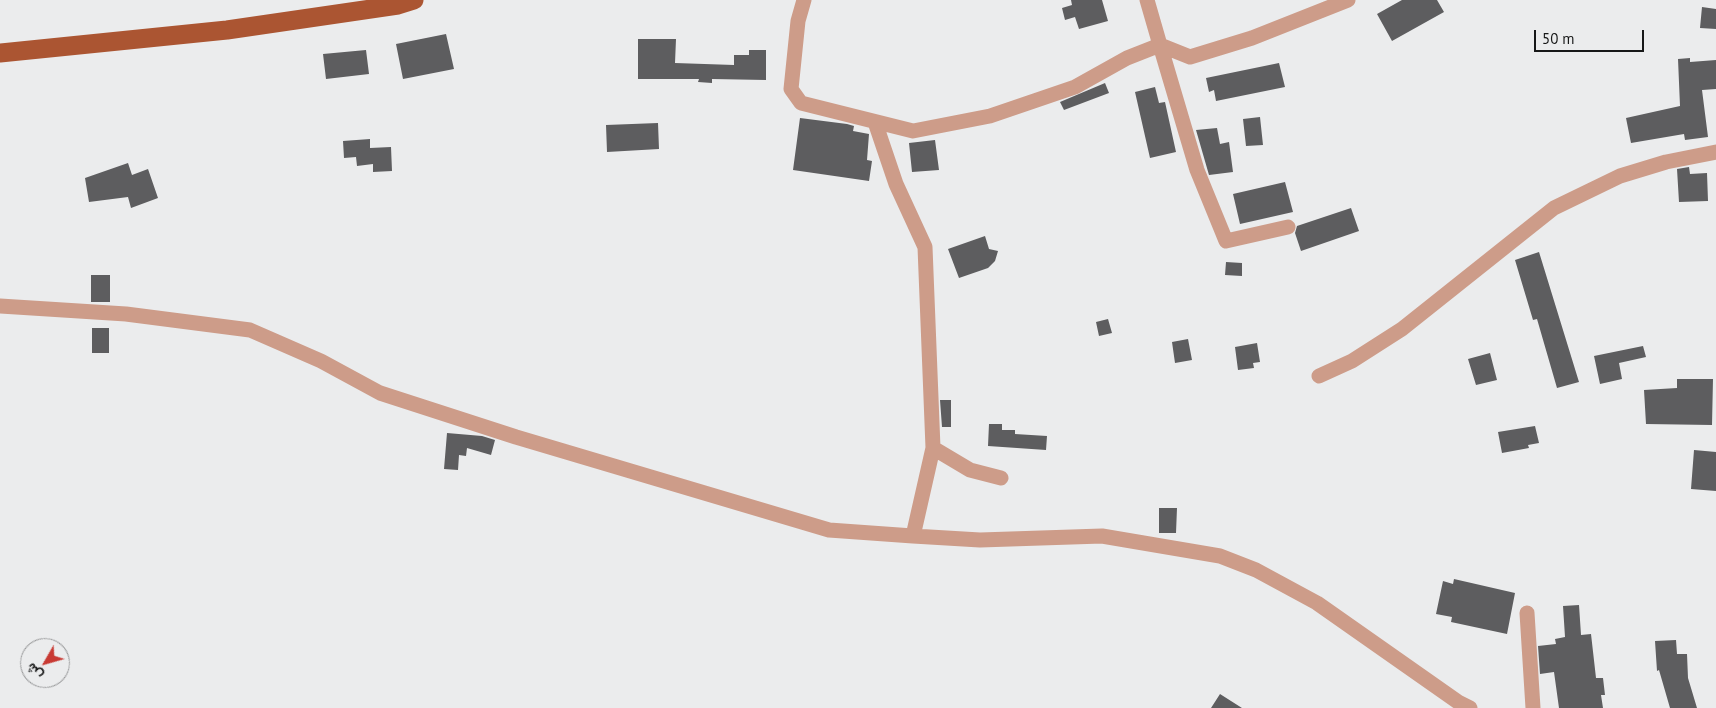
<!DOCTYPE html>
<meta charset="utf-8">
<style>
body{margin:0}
#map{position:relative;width:1716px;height:708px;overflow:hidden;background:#ebeced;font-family:"PT Sans",Vazirmatn,sans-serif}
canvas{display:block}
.north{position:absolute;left:20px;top:638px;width:50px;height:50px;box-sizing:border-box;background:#ebeced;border:1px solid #969798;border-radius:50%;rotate:232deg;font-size:14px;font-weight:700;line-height:20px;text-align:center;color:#171818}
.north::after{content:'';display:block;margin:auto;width:18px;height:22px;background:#c83a33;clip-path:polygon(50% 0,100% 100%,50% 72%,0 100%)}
.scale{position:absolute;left:1534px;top:30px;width:110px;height:22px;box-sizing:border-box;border:2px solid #171818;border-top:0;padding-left:6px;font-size:15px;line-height:18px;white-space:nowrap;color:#171818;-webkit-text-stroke:4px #ebeced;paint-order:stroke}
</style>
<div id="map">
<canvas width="1716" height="708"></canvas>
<div class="north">ش</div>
<div class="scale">50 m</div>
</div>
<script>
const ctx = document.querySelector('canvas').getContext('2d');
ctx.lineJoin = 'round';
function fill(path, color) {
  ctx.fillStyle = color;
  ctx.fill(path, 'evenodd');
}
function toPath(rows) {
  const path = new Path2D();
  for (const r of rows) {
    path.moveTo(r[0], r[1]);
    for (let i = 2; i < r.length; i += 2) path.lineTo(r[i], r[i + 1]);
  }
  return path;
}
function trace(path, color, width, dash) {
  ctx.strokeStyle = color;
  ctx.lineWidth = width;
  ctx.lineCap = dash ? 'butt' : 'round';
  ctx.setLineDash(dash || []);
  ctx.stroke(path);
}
const building = toPath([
 [1071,0,1102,0,1108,21,1079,29,1075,17,1065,20,1062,8,1072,5],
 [1402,0,1437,0,1444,12,1392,41,1377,14],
 [1702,7,1716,9,1716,29,1700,28],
 [446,34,454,69,403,79,396,44],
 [638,39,676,39,675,63,734,65,734,55,749,55,749,50,766,50,766,80,712,79,712,83,698,82,699,79,638,79],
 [366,50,369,74,326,79,323,54],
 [1690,58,1690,62,1716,60,1716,89,1702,90,1708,137,1685,140,1684,134,1631,143,1626,118,1680,106,1678,59],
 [1279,63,1285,87,1216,101,1214,90,1209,92,1206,78],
 [1105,83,1109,93,1064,110,1060,102],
 [1155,87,1159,103,1165,102,1176,152,1150,158,1135,92],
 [1260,117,1263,145,1246,146,1243,119],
 [800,118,847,124,854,126,853,131,869,134,867,160,872,161,869,181,793,170],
 [658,123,659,149,607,152,606,125],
 [1217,128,1220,144,1229,142,1233,172,1209,175,1196,130],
 [370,139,370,148,391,147,392,171,373,172,373,164,357,166,356,157,344,158,343,141],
 [935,140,939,170,912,172,909,143],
 [128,163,132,175,148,169,158,198,131,208,128,197,89,202,85,178],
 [1689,167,1690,174,1707,173,1708,201,1679,202,1677,169],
 [1285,182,1293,212,1240,224,1233,194],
 [1351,208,1359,231,1301,251,1295,233,1297,226],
 [985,236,989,249,998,251,995,261,988,268,959,278,948,249],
 [1539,252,1579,382,1557,388,1537,319,1533,320,1515,260],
 [1226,262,1242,263,1242,276,1225,275],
 [91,275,110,275,110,302,91,302],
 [1108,319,1112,333,1099,336,1096,322],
 [92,328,109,328,109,353,92,353],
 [1188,339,1192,360,1175,363,1172,342],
 [1257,343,1260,362,1253,363,1254,368,1238,370,1235,347],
 [1643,346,1646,357,1619,363,1622,379,1600,384,1594,356],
 [1490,353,1497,380,1476,385,1468,359],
 [1677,379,1713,379,1712,425,1646,424,1644,390,1677,388],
 [940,400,951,400,951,427,942,427],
 [989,424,1002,424,1002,430,1015,430,1015,434,1047,436,1046,450,988,446],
 [1535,426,1539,443,1528,445,1529,448,1502,453,1498,432],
 [447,433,482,436,495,440,491,455,467,448,466,456,459,455,458,470,444,469],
 [1694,450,1716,452,1716,491,1691,489],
 [1159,508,1177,508,1176,533,1159,533],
 [1454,579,1515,593,1507,634,1451,622,1452,617,1436,614,1443,581,1453,584],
 [1579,605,1581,635,1591,634,1596,678,1603,678,1605,695,1601,695,1603,708,1559,708,1554,672,1540,674,1538,646,1556,644,1555,639,1565,637,1563,606],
 [1676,640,1677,654,1687,654,1688,678,1697,708,1670,708,1659,670,1657,671,1655,641],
 [1220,694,1242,708,1211,708]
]);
const minor = toPath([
 [804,0,798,21,791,89,801,103,913,131,990,116,1075,87,1127,58,1160,45,1197,170,1226,241,1288,227],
 [1147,0,1160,45,1190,57,1252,38,1348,0],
 [875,122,896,184,925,247,933,448,913,536,980,540,1102,536,1220,556,1256,570,1317,603,1458,702,1470,708],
 [0,306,126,314,250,330,321,361,380,393,516,437,829,530,913,536],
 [1319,376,1352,361,1402,329,1554,208,1620,176,1666,162,1716,152],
 [933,448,970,470,1001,478],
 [1527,613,1533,708]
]);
const major = toPath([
 [0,53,227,30,398,5,414,0]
]);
fill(building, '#5d5d5f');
trace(minor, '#cd9c89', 15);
trace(major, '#ab5532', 19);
</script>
